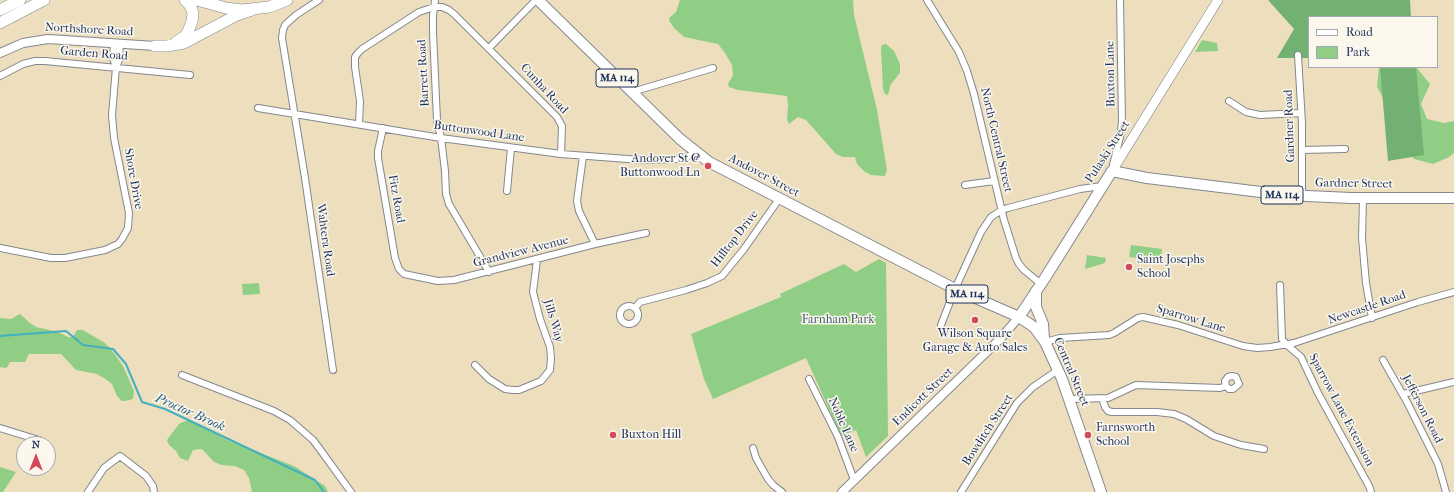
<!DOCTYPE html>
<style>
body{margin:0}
#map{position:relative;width:1454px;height:492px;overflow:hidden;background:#eddfbe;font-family:"IM FELL French Canon",serif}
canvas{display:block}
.legend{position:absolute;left:1308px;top:16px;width:130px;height:52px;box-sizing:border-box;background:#fbf7ec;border:1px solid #a1a7b3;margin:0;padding:5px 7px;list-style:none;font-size:12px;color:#1b2f5e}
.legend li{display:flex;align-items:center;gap:8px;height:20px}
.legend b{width:20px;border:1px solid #a1a7b3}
.north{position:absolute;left:16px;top:436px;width:40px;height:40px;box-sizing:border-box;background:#fbf7ec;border:1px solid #a1a7b3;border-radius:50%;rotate:0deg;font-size:11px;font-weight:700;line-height:16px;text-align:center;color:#1b2f5e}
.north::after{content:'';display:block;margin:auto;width:14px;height:18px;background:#d1495b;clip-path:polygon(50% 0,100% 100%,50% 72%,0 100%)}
</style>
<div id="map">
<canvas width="1454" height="492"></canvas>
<ul class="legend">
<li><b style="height:5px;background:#fff"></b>Road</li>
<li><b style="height:11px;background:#8fce84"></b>Park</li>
</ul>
<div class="north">N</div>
</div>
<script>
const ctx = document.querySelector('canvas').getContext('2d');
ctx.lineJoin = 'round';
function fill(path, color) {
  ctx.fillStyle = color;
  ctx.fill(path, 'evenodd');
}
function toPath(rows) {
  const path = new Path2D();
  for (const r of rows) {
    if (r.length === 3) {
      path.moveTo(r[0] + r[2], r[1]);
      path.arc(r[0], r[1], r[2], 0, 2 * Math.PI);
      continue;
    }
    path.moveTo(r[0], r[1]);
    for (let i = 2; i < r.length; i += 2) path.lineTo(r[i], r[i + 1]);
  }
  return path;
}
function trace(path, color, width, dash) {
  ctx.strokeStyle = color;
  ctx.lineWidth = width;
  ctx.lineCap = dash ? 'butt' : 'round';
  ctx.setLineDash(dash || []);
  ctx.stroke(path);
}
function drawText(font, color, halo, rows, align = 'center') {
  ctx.font = font + ' "IM FELL French Canon",serif';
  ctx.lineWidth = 3;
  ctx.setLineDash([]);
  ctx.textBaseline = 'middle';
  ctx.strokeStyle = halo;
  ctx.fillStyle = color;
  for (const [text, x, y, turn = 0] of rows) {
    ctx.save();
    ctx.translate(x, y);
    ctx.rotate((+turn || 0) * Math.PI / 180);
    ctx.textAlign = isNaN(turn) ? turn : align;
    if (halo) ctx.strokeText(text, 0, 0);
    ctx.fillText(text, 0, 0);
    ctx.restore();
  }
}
const green = toPath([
 [680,0,853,0,854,15,877,110,887,170,885,176,871,175,865,172,857,164,855,157,843,157,836,154,806,120,798,117,789,124,787,119,788,105,787,96,738,90,729,87,728,84,733,75,732,65,725,53,718,44,684,37,674,28,670,22,669,18,676,12],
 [1202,40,1217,43,1218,51,1195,52],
 [886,44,894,51,900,64,900,73,891,84,888,95,885,94,883,89,881,48,882,45],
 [1379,67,1416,67,1430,84,1421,104,1427,119,1444,123,1454,121,1454,153,1449,157,1433,164,1414,159,1398,140,1381,94,1377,87],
 [1131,245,1162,249,1161,261,1129,257],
 [1087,255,1106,258,1105,263,1085,269],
 [879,259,886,263,888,436,866,457,856,430,841,436,806,358,713,399,704,379,691,334,781,297,780,294,844,264,856,272],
 [259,283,260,294,243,295,242,284],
 [20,314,30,323,36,327,58,332,68,337,73,337,77,330,83,330,105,343,114,353,123,366,134,391,133,399,125,401,122,401,117,396,112,384,107,380,97,374,76,370,61,354,29,354,25,362,10,362,8,366,6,368,0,367,0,318,11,319],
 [185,421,192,421,229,441,294,466,325,486,328,492,252,492,249,478,244,470,235,466,222,465,214,462,202,449,193,450,188,461,180,458,176,451,169,445,167,440,179,424],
 [0,467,16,472,3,492,0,492]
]);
const forest = toPath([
 [1268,0,1410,0,1411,17,1309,17,1309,58,1277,58,1294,29],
 [1380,67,1416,67,1424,155,1388,161]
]);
const stream = toPath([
 [0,336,66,331,83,345,113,349,126,364,142,402,165,409,315,480,324,492]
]);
const minor = toPath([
 [319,0,296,15,285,25,283,30,282,38,305,178,333,370],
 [435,0,433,16,433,33,437,120,441,138,445,171,446,194,449,204,489,272],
 [927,0,959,52,967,71,974,94,1004,220,1016,258,1019,264,1024,270,1041,284],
 [114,43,113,58,116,67],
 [489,48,536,0],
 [1298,55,1302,123,1302,196],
 [0,76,23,64,35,61,45,61,190,75],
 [632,92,713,68],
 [1229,101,1246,112,1260,115,1301,113],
 [258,108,441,138,561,154,641,160,680,159,697,153],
 [359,124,360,101,355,67,355,57,358,53,362,49,419,12,434,7,442,7,449,10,454,14,557,117,562,126,561,154],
 [383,128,378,151,378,158,395,258,399,269,404,274,438,281,454,280,595,244,646,233],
 [1302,150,1345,149],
 [583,156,577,201,579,211,595,244],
 [1113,165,1120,137,1122,122,1120,0],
 [965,185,994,181],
 [507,191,511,148],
 [1363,198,1362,238,1366,283,1372,318],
 [0,248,51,258,65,258,105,250,118,244,122,239,128,228,129,213,114,138,112,115,116,67,119,60,120,44],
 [1280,285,1282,339,1286,344,1301,357,1318,393,1369,486,1371,492],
 [629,315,9],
 [635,308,640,302,686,290,707,283,722,276,744,249,779,199],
 [941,325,955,289,981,232,991,217,1002,210,1008,208,1080,189,1102,186],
 [1045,342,1060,338,1109,335,1114,333,1138,318,1143,317,1178,325,1243,346,1257,348,1270,347,1294,343,1418,302,1454,292],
 [1383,360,1407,402,1438,464,1446,492],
 [475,365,489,379,505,389,513,390,519,390,541,381,550,370,551,358,550,347,540,319,533,292,537,260],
 [182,375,274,411,290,420,313,440,319,448,351,492],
 [809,379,838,437,854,480],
 [1403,394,1454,382],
 [1102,398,1105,407,1108,411,1112,412,1157,412,1174,414,1186,419,1214,436,1241,445,1264,449],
 [1069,399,1108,398,1136,385,1220,388,1226,386,1229,389,1233,389,1239,384,1238,382,1236,377,1232,376,1228,377,1225,381,1226,386],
 [0,428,39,440],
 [753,448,756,458,768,479,773,485,782,492],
 [88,492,104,468,120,456,146,476,153,486,154,492],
 [961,492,1017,403,1033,387,1058,370]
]);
const tertiary = toPath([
 [0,53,23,43,48,39,155,46],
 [842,492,1000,339,1019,317]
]);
const secondary = toPath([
 [1112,171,1218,0]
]);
const primary = toPath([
 [1036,291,1036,307,1043,324,1044,339],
 [1019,317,1034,327,1045,342,1062,379,1101,492]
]);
const trunk = toPath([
 [538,0,680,139,709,162,955,289,1019,317,1045,278,1112,171,1147,178,1285,195,1351,198,1454,198]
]);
const motorway = toPath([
 [197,0,226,8,242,10,269,7,287,0],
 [0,10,20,0],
 [0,23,44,0],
 [176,42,184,37,188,32,192,21,193,15,192,9,188,3,185,0],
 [155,46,167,46,184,43,237,15,252,10]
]);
const markers = [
 [708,166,4,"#d1495b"],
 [1129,267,4,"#d1495b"],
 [975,320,4,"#d1495b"],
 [613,435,4,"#d1495b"],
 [1088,435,4,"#d1495b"]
];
const shields = [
 [617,78,42],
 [1282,195,42],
 [967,294,42]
];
const shieldNames = [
 ["MA 114",617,78],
 ["MA 114",1282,195],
 ["MA 114",967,294]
];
const streetNames = [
 ["Northshore Road",89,30,3],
 ["Garden Road",94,54,5],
 ["Barrett Road",424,73,-93],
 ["Buxton Lane",1111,74,-91],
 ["Cunha Road",544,89,47],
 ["Gardner Road",1290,126,-92],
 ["Buttonwood Lane",479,132,8],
 ["North Central Street",996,140,77],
 ["Pulaski Street",1108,152,-57],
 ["Andover Street",764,176,28],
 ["Shore Drive",133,179,80],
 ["Gardner Street",1354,184,1],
 ["Fitz Road",396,199,80],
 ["Hilltop Drive",735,239,-52],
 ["Wahtera Road",325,240,82],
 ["Grandview Avenue",521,252,-14],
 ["Newcastle Road",1367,308,-19],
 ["Sparrow Lane",1191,319,17],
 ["Jills Way",553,321,74],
 ["Central Street",1071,372,67],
 ["Endicott Street",923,397,-44],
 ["Jefferson Road",1422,409,63],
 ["Sparrow Lane Extension",1341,410,62],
 ["Noble Lane",843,425,66],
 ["Bowditch Street",988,430,-57]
];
const poiNames = [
 ["Andover St @",700,159,"right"],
 ["Buttonwood Ln",700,173,"right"],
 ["Saint Josephs",1137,260],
 ["School",1137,274],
 ["Wilson Square",975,334,"center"],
 ["Garage & Auto Sales",975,348,"center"],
 ["Farnsworth",1096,428],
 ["School",1096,442],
 ["Buxton Hill",621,435]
];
const parkNames = [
 ["Farnham Park",838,320]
];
const waterNames = [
 ["Proctor Brook",190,413,24]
];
fill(green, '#8fce84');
fill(forest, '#73b172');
trace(stream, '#43b0bf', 2);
trace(minor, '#84878e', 8);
trace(tertiary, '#84878e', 10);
trace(secondary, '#84878e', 10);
trace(primary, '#84878e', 12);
trace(trunk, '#84878e', 12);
trace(motorway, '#84878e', 12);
trace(minor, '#fff', 6);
trace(tertiary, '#fff', 8);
trace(secondary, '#fff', 9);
trace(primary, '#fff', 10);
trace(trunk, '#fff', 10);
trace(motorway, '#fff', 11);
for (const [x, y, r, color] of markers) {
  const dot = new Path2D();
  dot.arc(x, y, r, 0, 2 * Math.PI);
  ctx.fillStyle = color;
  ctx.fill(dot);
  trace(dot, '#fbf7ec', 1.5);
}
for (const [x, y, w] of shields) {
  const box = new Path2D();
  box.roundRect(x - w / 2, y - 9, w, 18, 3);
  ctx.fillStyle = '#fbf7ec';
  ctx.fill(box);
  trace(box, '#1b2f5e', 1);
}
drawText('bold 11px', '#1b2f5e', null, shieldNames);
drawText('12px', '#1b2f5e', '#fbf7ec', streetNames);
drawText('12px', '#1b2f5e', '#fbf7ec', poiNames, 'left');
drawText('12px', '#385768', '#fbf7ec', parkNames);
drawText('italic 13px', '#295c80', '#fbf7ec', waterNames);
</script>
